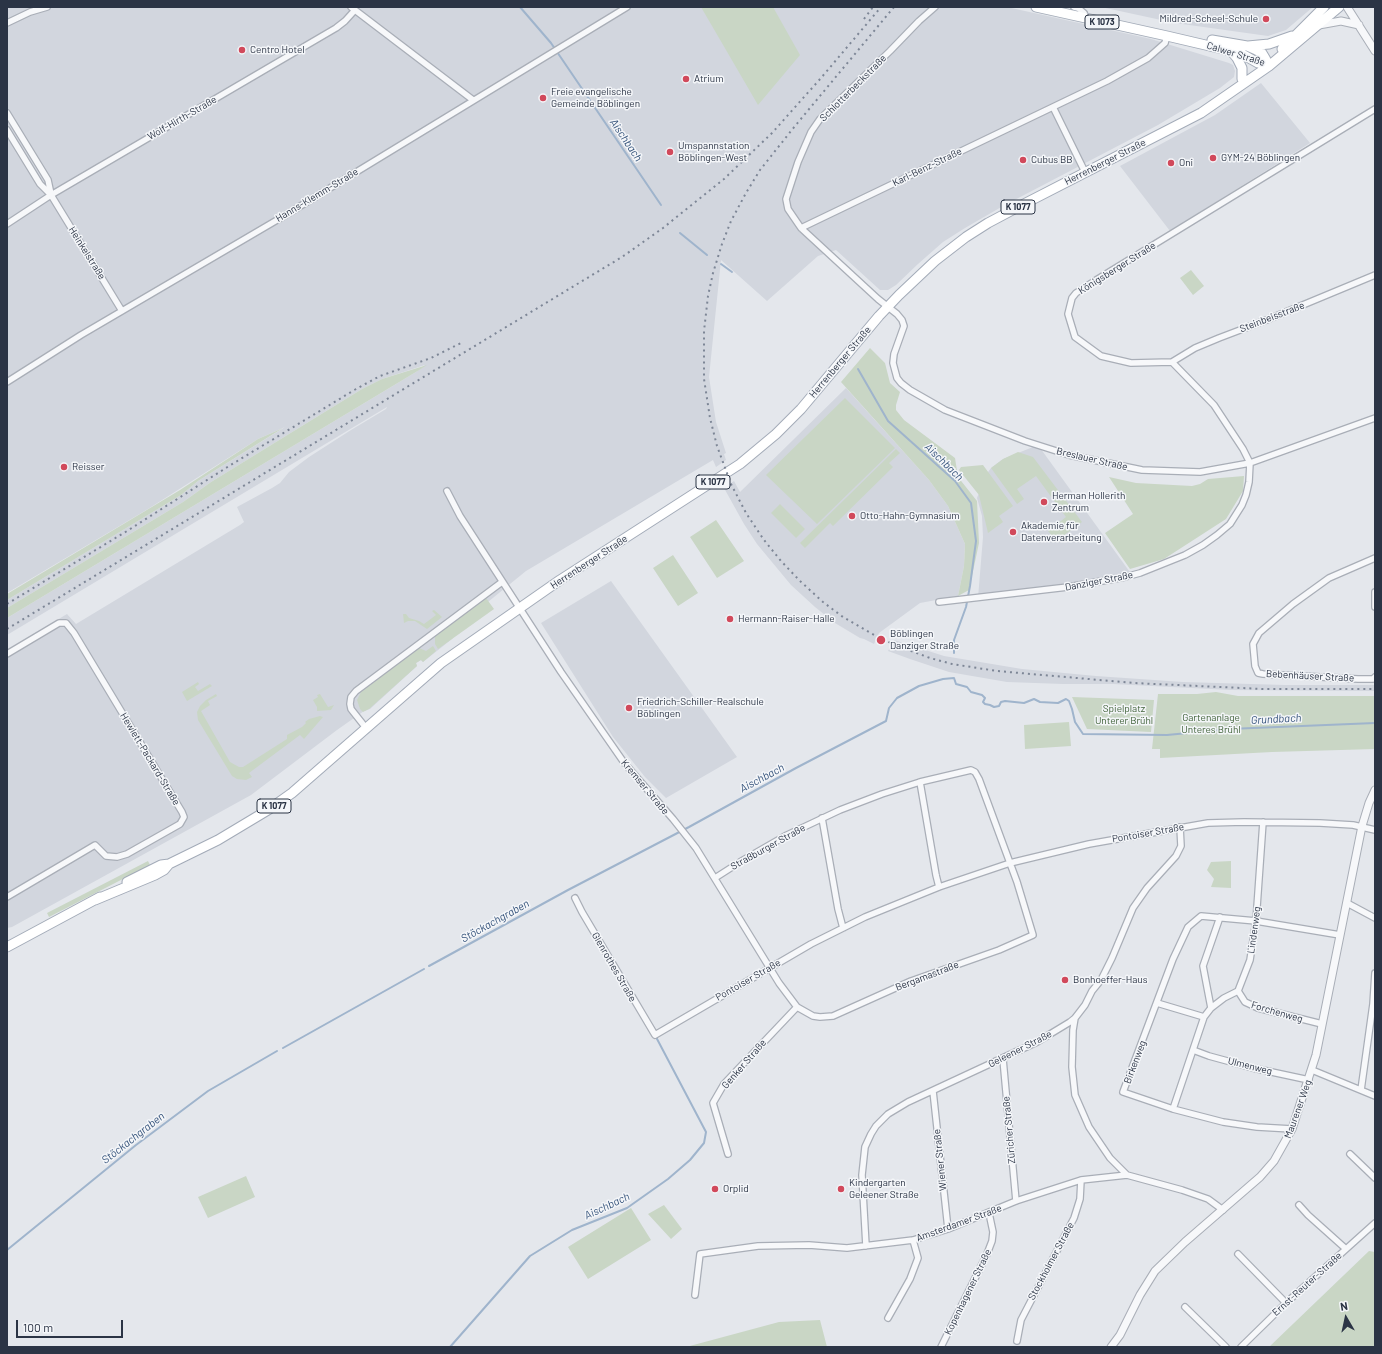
<!DOCTYPE html>
<meta charset="utf-8">
<style>
body{margin:0}
#map{position:relative;width:1382px;height:1354px;overflow:hidden;background:#e4e7ec;font-family:Barlow,sans-serif}
canvas{display:block}
.frame{position:absolute;inset:0;border:8px solid #2b3445;pointer-events:none}
.north{position:absolute;left:1326px;top:1298px;width:40px;height:40px;-webkit-text-stroke:3px #f4f6f9;paint-order:stroke;rotate:351deg;font-size:11px;font-weight:700;line-height:16px;text-align:center;color:#2b3445}
.north::after{content:'';display:block;margin:auto;width:14px;height:18px;background:#2b3445;clip-path:polygon(50% 0,100% 100%,50% 72%,0 100%)}
.scale{position:absolute;left:16px;top:1320px;width:107px;height:18px;box-sizing:border-box;border:2px solid #2b3445;border-top:0;padding-left:5px;font-size:12px;line-height:14px;white-space:nowrap;color:#2b3445;-webkit-text-stroke:3px #f4f6f9;paint-order:stroke}
</style>
<div id="map">
<canvas width="1382" height="1354"></canvas>
<div class="frame"></div>
<div class="north">N</div>
<div class="scale">100 m</div>
</div>
<script>
const ctx = document.querySelector('canvas').getContext('2d');
ctx.lineJoin = 'round';
function fill(path, color) {
  ctx.fillStyle = color;
  ctx.fill(path, 'evenodd');
}
function toPath(rows) {
  const path = new Path2D();
  for (const r of rows) {
    path.moveTo(r[0], r[1]);
    for (let i = 2; i < r.length; i += 2) path.lineTo(r[i], r[i + 1]);
  }
  return path;
}
function trace(path, color, width, dash) {
  ctx.strokeStyle = color;
  ctx.lineWidth = width;
  ctx.lineCap = dash ? 'butt' : 'round';
  ctx.setLineDash(dash || []);
  ctx.stroke(path);
}
function drawText(font, color, halo, rows, align = 'center') {
  ctx.font = font + ' Barlow,sans-serif';
  ctx.lineWidth = 3;
  ctx.setLineDash([]);
  ctx.textBaseline = 'middle';
  ctx.strokeStyle = halo;
  ctx.fillStyle = color;
  for (const [text, x, y, turn = 0] of rows) {
    ctx.save();
    ctx.translate(x, y);
    ctx.rotate((+turn || 0) * Math.PI / 180);
    ctx.textAlign = isNaN(turn) ? turn : align;
    if (halo) ctx.strokeText(text, 0, 0);
    ctx.fillText(text, 0, 0);
    ctx.restore();
  }
}
const built = toPath([
 [7,7,1007,7,1151,39,1229,63,1233,65,1235,71,1234,77,1220,88,1158,125,1003,206,965,228,943,242,918,264,896,285,888,290,880,290,836,250,818,256,767,301,721,260,709,377,716,422,726,453,724,454,726,460,716,467,713,460,526,571,483,606,452,639,423,662,421,660,416,663,417,666,370,709,364,711,337,730,251,795,12,927,7,928,7,650,67,614,76,624,240,525,244,522,237,507,272,488,280,483,289,472,309,457,351,430,386,409,387,407,7,635,7,618,416,372,425,365,382,379,362,389,211,482,183,502,7,608,7,600,181,495,198,481,285,427,258,439,148,509,7,593],
 [1101,7,1313,7,1286,30,1268,36,1175,23],
 [1261,83,1310,143,1170,231,1120,166,1215,115],
 [846,388,929,480,948,506,965,544,964,566,958,596,920,603,879,633,874,644,864,639,860,638,835,623,815,607,791,585,757,544,744,524,724,488,734,481,740,492],
 [1038,445,1132,575,978,598,983,537,982,516,977,498,985,476,991,468,1003,459],
 [611,581,737,757,666,798,645,777,613,737,541,623],
 [894,640,944,656,1022,669,1096,676,1183,682,1285,685,1375,685,1375,691,1231,690,1113,684,1063,684,1007,682,949,672,910,659,888,651]
]);
const green = toPath([
 [701,7,773,7,800,55,758,105],
 [1191,270,1204,286,1193,295,1180,278],
 [870,348,885,363,890,383,900,392,896,405,896,410,904,420,955,458,958,477,977,501,979,543,969,590,958,596,964,566,965,544,948,506,929,480,841,382],
 [427,365,416,372,7,618,7,608,183,502,211,482,362,389,382,379],
 [845,398,895,448,817,524,766,475],
 [283,428,198,481,181,495,7,600,7,594,180,490,258,439],
 [896,449,900,453,889,463,893,467,833,526,830,523,805,548,800,543],
 [1018,452,1033,457,1082,522,1056,541,1048,531,1066,517,1036,476,1017,489,1024,499,1017,504,991,468,1003,459],
 [983,465,1013,506,999,516,1003,522,988,533,979,495,959,470,961,467],
 [1244,476,1243,491,1226,519,1164,559,1130,569,1105,533,1133,514,1109,477,1136,483,1192,486,1200,484,1208,479],
 [780,504,805,529,796,538,771,513],
 [716,520,744,561,717,578,690,537],
 [673,555,698,593,678,606,653,568],
 [486,598,494,609,438,649,435,644,435,636],
 [434,610,442,617,427,629,415,621,408,621,404,623,403,614,406,614,409,618,419,621,424,624,436,615,432,611],
 [433,646,436,651,423,662,421,660,416,663,417,666,369,709,363,712,360,709,357,700,361,692,419,648,426,651],
 [198,682,199,684,195,687,198,691,210,684,212,686,187,701,182,692],
 [1216,692,1238,696,1375,696,1375,749,1272,752,1160,758,1160,749,1152,749,1158,694,1197,694],
 [216,694,217,696,208,701,210,705,201,711,230,762,239,767,243,767,287,739,287,735,302,727,306,723,305,722,309,719,320,716,323,717,304,739,300,735,249,773,252,777,246,780,237,779,232,776,198,720,197,712,200,706,206,700],
 [320,694,328,707,334,705,331,710,317,711,317,707,313,700,318,697,317,695],
 [1072,697,1154,700,1151,732,1087,729],
 [1069,722,1071,746,1025,749,1024,725],
 [148,861,150,865,49,917,47,913],
 [1231,861,1231,888,1211,887,1214,879,1207,870,1211,862],
 [246,1176,255,1197,208,1218,198,1197],
 [664,1205,682,1229,671,1239,648,1214],
 [631,1208,651,1240,588,1279,568,1247],
 [1369,1251,1375,1252,1375,1347,1269,1347],
 [820,1320,827,1347,686,1347,779,1322]
]);
const stream = toPath([
 [520,7,551,43,661,205],
 [680,233,707,255],
 [721,264,732,272],
 [858,369,888,421,955,481,971,503,976,541,970,586,966,607,954,640,954,653],
 [429,966,568,890,689,827,796,768,886,721,889,708,897,698,919,686,943,679,954,678,956,684,967,687,971,692,982,695,985,698,983,702,985,704,990,705,994,707,999,706,1001,702,1005,701,1024,703,1034,699,1040,702,1058,703,1066,699,1069,701,1072,709,1075,722,1083,734,1167,735,1229,729,1375,723],
 [283,1048,424,969],
 [7,1250,136,1145,208,1091,277,1051],
 [450,1347,530,1256,572,1230,627,1208,668,1179,690,1160,704,1143,706,1132,656,1037]
]);
const minor = toPath([
 [351,7,473,100],
 [935,7,919,21,890,51,820,119,811,132,798,162,786,199,788,209,801,228,878,299,897,314,902,320,904,326,894,354,893,363,897,378,901,383,910,390,945,410,1025,441,1069,455,1142,470,1200,472,1250,463,1375,418],
 [1074,7,1078,8,1084,13],
 [7,23,30,12,47,7],
 [1053,107,1085,172],
 [7,113,48,180,51,194],
 [7,130,40,184,51,195,122,311],
 [7,224,51,195,336,28,345,21,355,10],
 [801,228,1107,81,1148,58,1165,43,1167,36],
 [1172,362,1195,348,1219,338,1269,319,1375,275],
 [7,382,81,335,289,213,627,7],
 [447,491,460,516,561,672,625,764,673,819,696,848,779,983,797,1007,813,1016,820,1017,833,1016,911,981,999,950,1033,935,1017,882,979,779,975,772,971,770,920,782,882,794,840,810,787,835,740,862,715,878],
 [1375,558,1329,578,1293,604,1259,633,1253,644,1255,666,1258,673,1263,674,1358,679,1373,679,1375,677],
 [1375,592,1375,607],
 [939,602,1068,587,1125,577,1140,573,1185,555,1203,545,1217,535,1230,524,1242,505,1246,495,1249,482,1250,463,1243,449,1214,405,1172,362,1131,363,1101,356,1075,337,1068,314,1072,298,1076,293,1093,282,1375,109],
 [7,654,59,623,66,623,74,633,182,812,184,817,180,824,127,854,117,857,106,856,95,845,7,897],
 [366,728,351,709,350,704,351,697,356,691,502,582],
 [920,782,936,875,939,887],
 [822,818,838,909,843,928],
 [575,898,582,912,655,1035,811,944,865,917,939,887,1010,863,1089,844,1208,823,1244,822,1320,823,1353,825,1375,830],
 [1347,903,1375,918],
 [1238,991,1245,1002,1258,1008,1322,1024],
 [1157,1003,1204,1017],
 [1211,1008,1203,966,1220,917],
 [1075,1018,1073,1030,1072,1067,1075,1095,1089,1127,1110,1158,1127,1175],
 [1193,1050,1209,1056,1253,1068,1309,1080],
 [1003,1059,1016,1201],
 [1312,1070,1375,1096],
 [1361,1090,1373,1004,1375,973],
 [933,1091,948,1229],
 [1173,1109,1204,1017,1211,1008,1224,998,1238,991,1250,960,1256,921,1263,822],
 [1292,1129,1257,1127,1223,1122,1173,1109,1123,1092,1173,959,1188,927,1201,916,1256,921,1340,935],
 [728,1154,713,1103,724,1084,797,1007],
 [1350,1154,1375,1178],
 [1299,1205,1308,1215,1346,1249],
 [866,1246,862,1175,865,1147,871,1134,876,1126,888,1114,908,1102,1037,1042,1070,1022,1075,1018,1085,1005,1092,991,1101,980,1112,958,1133,908,1147,888,1176,856,1181,846,1180,827],
 [1238,1254,1286,1303],
 [695,1295,700,1254,758,1246,809,1245,847,1248,913,1240,948,1229,1016,1201,1081,1180,1127,1175,1182,1190,1208,1199,1223,1210],
 [1185,1307,1226,1347],
 [888,1318,910,1279,918,1258,913,1240],
 [1017,1341,1021,1320,1074,1218,1080,1199,1081,1180],
 [941,1347,987,1254,992,1241,993,1232,989,1213],
 [1241,1347,1286,1303,1375,1223]
]);
const tertiary = toPath([
 [1347,7,1375,51],
 [1319,25,1341,21,1359,25],
 [1111,1347,1120,1335,1140,1295,1155,1271,1185,1242,1260,1177,1274,1161,1292,1129,1316,1055,1362,826,1369,803,1375,790]
]);
const primary = toPath([
 [1036,7,1167,36,1231,51,1242,54,1258,63,1269,66],
 [1212,40,1247,46,1256,50,1262,53,1265,58,1269,66],
 [1248,46,1269,44,1292,36],
 [1282,49,1324,7],
 [1231,51,1237,58,1242,68,1242,79],
 [127,882,161,865,169,864],
 [95,900,155,875,164,870,169,864,218,840,268,810,292,793,441,663,560,580,740,464,776,434,801,409,879,316,899,295,935,261,966,237,988,223,1020,206,1201,113,1269,66,1339,7],
 [7,947,100,897]
]);
const rail = toPath([
 [894,7,795,126,760,170,746,193,731,221,722,244,713,273,708,296,704,331,704,379,710,418,717,446,731,484,746,513,764,540,781,561,800,581,823,602,843,617,874,635,895,645,930,658,952,664,997,671,1134,683,1263,689,1375,689],
 [864,19,873,7],
 [7,604,127,531,229,466,356,389,380,376,431,358,463,342],
 [7,629,569,289,622,257,663,228,724,179,772,133,821,78,881,7]
]);
const markers = [
 [1266,19,4,"#d1495b"],
 [242,50,4,"#d1495b"],
 [686,79,4,"#d1495b"],
 [543,98,4,"#d1495b"],
 [670,152,4,"#d1495b"],
 [1213,158,4,"#d1495b"],
 [1023,160,4,"#d1495b"],
 [1171,163,4,"#d1495b"],
 [64,467,4,"#d1495b"],
 [1044,502,4,"#d1495b"],
 [852,516,4,"#d1495b"],
 [1013,532,4,"#d1495b"],
 [730,619,4,"#d1495b"],
 [881,640,5,"#d1495b"],
 [629,708,4,"#d1495b"],
 [1065,980,4,"#d1495b"],
 [715,1189,4,"#d1495b"],
 [841,1189,4,"#d1495b"]
];
const shields = [
 [1102,22,34],
 [1018,207,34],
 [713,482,34],
 [274,806,34]
];
const shieldNames = [
 ["K 1073",1102,22],
 ["K 1077",1018,207],
 ["K 1077",713,482],
 ["K 1077",274,806]
];
const poiNames = [
 ["Mildred-Scheel-Schule",1258,19,"right"],
 ["Centro Hotel",250,50],
 ["Atrium",694,79],
 ["Freie evangelische",551,92],
 ["Gemeinde Böblingen",551,104],
 ["Umspannstation",678,146],
 ["Böblingen-West",678,158],
 ["GYM-24 Böblingen",1221,158],
 ["Cubus BB",1031,160],
 ["Oni",1179,163],
 ["Reisser",72,467],
 ["Herman Hollerith",1052,496],
 ["Zentrum",1052,508],
 ["Otto-Hahn-Gymnasium",860,516],
 ["Akademie für",1021,526],
 ["Datenverarbeitung",1021,538],
 ["Hermann-Raiser-Halle",738,619],
 ["Böblingen",890,634],
 ["Danziger Straße",890,646],
 ["Friedrich-Schiller-Realschule",637,702],
 ["Böblingen",637,714],
 ["Bonhoeffer-Haus",1073,980],
 ["Kindergarten",849,1183],
 ["Geleener Straße",849,1195],
 ["Orplid",723,1189]
];
const streetNames = [
 ["Calwer Straße",1236,54,17],
 ["Schlotterbeckstraße",853,88,-45],
 ["Wolf-Hirth-Straße",182,118,-30],
 ["Herrenberger Straße",1105,162,-27],
 ["Karl-Benz-Straße",927,167,-26],
 ["Hanns-Klemm-Straße",317,195,-31],
 ["Heinkelstraße",87,253,58],
 ["Königsberger Straße",1117,268,-32],
 ["Steinbeisstraße",1272,317,-21],
 ["Herrenberger Straße",840,362,-50],
 ["Breslauer Straße",1092,459,13],
 ["Herrenberger Straße",589,562,-33],
 ["Danziger Straße",1099,581,-11],
 ["Bebenhäuser Straße",1310,676,3],
 ["Hewlett-Packard-Straße",150,759,59],
 ["Kremser Straße",645,787,50],
 ["Pontoiser Straße",1148,833,-10],
 ["Straßburger Straße",768,847,-29],
 ["Lindenweg",1254,930,-82],
 ["Glenrothes Straße",614,967,60],
 ["Bergamastraße",927,976,-21],
 ["Pontoiser Straße",748,980,-30],
 ["Forchenweg",1277,1012,16],
 ["Geleener Straße",1020,1049,-27],
 ["Birkenweg",1135,1062,-69],
 ["Genker Straße",744,1064,-49],
 ["Ulmenweg",1250,1066,14],
 ["Maurener Weg",1298,1109,-70],
 ["Züricher Straße",1009,1130,-95],
 ["Wiener Straße",940,1160,-96],
 ["Amsterdamer Straße",959,1223,-20],
 ["Stockholmer Straße",1051,1261,-62],
 ["Ernst-Reuter-Straße",1307,1284,-42],
 ["Kopenhagener Straße",968,1292,-64]
];
const parkNames = [
 ["Spielplatz",1124,709],
 ["Unterer Brühl",1124,721],
 ["Gartenanlage",1211,718],
 ["Unteres Brühl",1211,730]
];
const waterNames = [
 ["Aischbach",626,140,56],
 ["Aischbach",944,462,44],
 ["Grundbach",1276,719,-3],
 ["Aischbach",762,778,-28],
 ["Stöckachgraben",495,921,-29],
 ["Stöckachgraben",133,1138,-38],
 ["Aischbach",607,1206,-25]
];
fill(built, '#d2d6de');
fill(green, '#c9d6c5');
trace(stream, '#9fb4cc', 2);
trace(minor, '#a9aeb7', 8);
trace(tertiary, '#a9aeb7', 9);
trace(primary, '#a3abb8', 11);
trace(minor, '#f7f8fa', 5.5);
trace(tertiary, '#f7f8fa', 7);
trace(primary, '#fff', 9);
trace(rail, '#7d8696', 2, [2, 4]);
for (const [x, y, r, color] of markers) {
  const dot = new Path2D();
  dot.arc(x, y, r, 0, 2 * Math.PI);
  ctx.fillStyle = color;
  ctx.fill(dot);
  trace(dot, '#f4f6f9', 1.5);
}
for (const [x, y, w] of shields) {
  const box = new Path2D();
  box.roundRect(x - w / 2, y - 7, w, 14, 3);
  ctx.fillStyle = '#f4f6f9';
  ctx.fill(box);
  trace(box, '#2b3445', 1);
}
drawText('bold 9px', '#2b3445', null, shieldNames);
drawText('10px', '#2b3445', '#f4f6f9', poiNames, 'left');
drawText('10px', '#2b3445', '#f4f6f9', streetNames);
drawText('10px', '#3f6138', '#f4f6f9', parkNames);
drawText('italic 11px', '#34527a', '#f4f6f9', waterNames);
</script>
